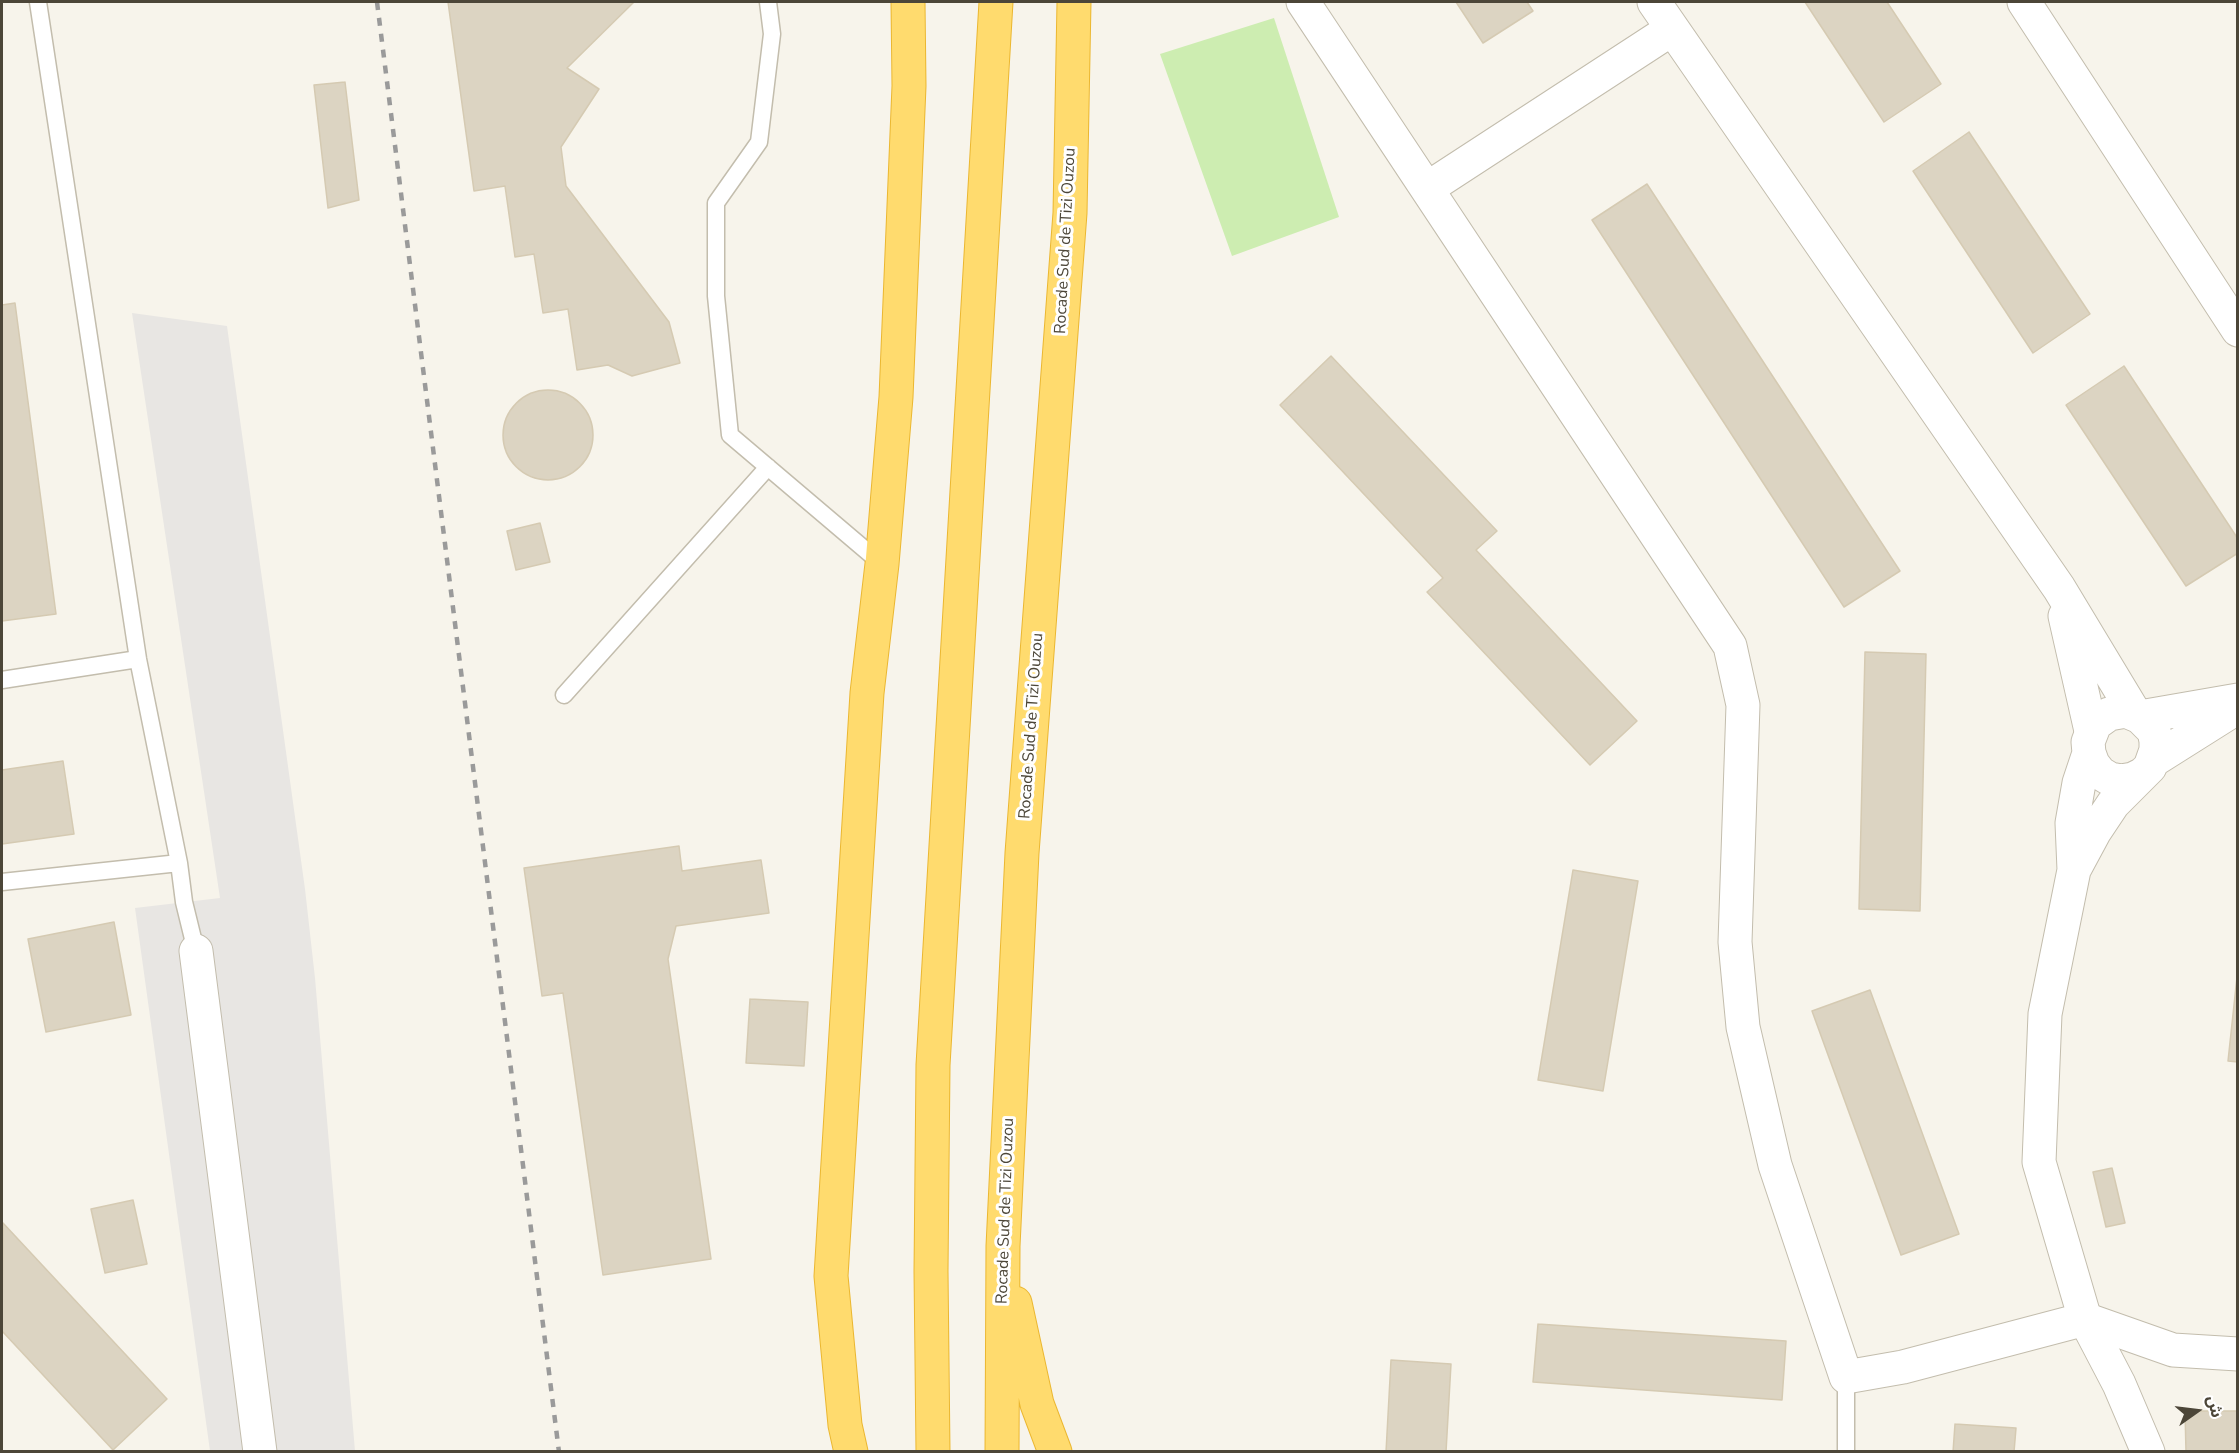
<!DOCTYPE html>
<meta charset="utf-8">
<style>
body{margin:0}
#map{position:relative;width:2239px;height:1453px;overflow:hidden;background:#f7f4eb;font-family:"Nunito Sans","Noto Sans Arabic",sans-serif}
canvas{display:block}
.frame{position:absolute;inset:0;border:3px solid #4c4638;pointer-events:none}
.north{position:absolute;left:2167px;top:1381px;width:60px;height:60px;-webkit-text-stroke:4px #fff;paint-order:stroke;rotate:76deg;font-size:16px;font-weight:700;line-height:24px;text-align:center;color:#4c4638}
.north::after{content:'';display:block;margin:auto;width:21px;height:27px;background:#4c4638;clip-path:polygon(50% 0,100% 100%,50% 72%,0 100%)}
</style>
<div id="map">
<canvas width="2239" height="1453"></canvas>
<div class="frame"></div>
<div class="north">ش</div>
</div>
<script>
const ctx = document.querySelector('canvas').getContext('2d');
ctx.lineJoin = 'round';
function fill(path, color) {
  ctx.fillStyle = color;
  ctx.fill(path, 'evenodd');
}
function toPath(rows) {
  const path = new Path2D();
  for (const r of rows) {
    if (r.length === 3) {
      path.moveTo(r[0] + r[2], r[1]);
      path.arc(r[0], r[1], r[2], 0, 2 * Math.PI);
      continue;
    }
    path.moveTo(r[0], r[1]);
    for (let i = 2; i < r.length; i += 2) path.lineTo(r[i], r[i + 1]);
  }
  return path;
}
function trace(path, color, width, dash) {
  ctx.strokeStyle = color;
  ctx.lineWidth = width;
  ctx.lineCap = dash ? 'butt' : 'round';
  ctx.setLineDash(dash || []);
  ctx.stroke(path);
}
function drawText(font, color, halo, rows, align = 'center') {
  ctx.font = font + ' "Nunito Sans",sans-serif';
  ctx.lineWidth = 6;
  ctx.setLineDash([]);
  ctx.textBaseline = 'middle';
  ctx.strokeStyle = halo;
  ctx.fillStyle = color;
  for (const [text, x, y, turn = 0] of rows) {
    ctx.save();
    ctx.translate(x, y);
    ctx.rotate((+turn || 0) * Math.PI / 180);
    ctx.textAlign = isNaN(turn) ? turn : align;
    if (halo) ctx.strokeText(text, 0, 0);
    ctx.fillText(text, 0, 0);
    ctx.restore();
  }
}
const green = toPath([
 [1274,18,1339,217,1232,256,1160,54]
]);
const parking = toPath([
 [132,313,227,326,305,889,315,978,355,1451,210,1451,135,908,220,898]
]);
const building = toPath([
 [448,2,634,2,567,68,599,89,561,147,566,186,669,322,680,363,632,376,608,365,577,370,568,309,543,313,534,254,515,257,505,186,474,191,448,2],
 [1456,2,1527,2,1533,11,1483,43,1456,2],
 [1805,2,1887,2,1941,84,1884,122,1805,2],
 [345,82,359,200,328,208,314,85,345,82],
 [1969,132,2090,314,2033,353,1913,171,1969,132],
 [1647,184,1900,571,1844,607,1592,220,1647,184],
 [15,303,56,614,2,621,2,305,15,303],
 [1331,356,1497,531,1476,550,1637,721,1590,765,1427,592,1443,578,1280,405,1331,356],
 [2124,366,2238,539,2238,553,2186,586,2066,405,2124,366],
 [548,435,45],
 [540,523,550,562,516,570,507,531,540,523],
 [1865,652,1926,654,1920,911,1859,909,1865,652],
 [63,761,74,834,2,844,2,770,63,761],
 [679,846,682,871,761,860,769,913,676,926,668,959,711,1259,603,1275,563,993,542,996,524,868,679,846],
 [1573,870,1638,881,1603,1091,1538,1080,1573,870],
 [114,922,131,1015,46,1032,28,939,114,922],
 [2237,977,2238,977,2238,1062,2228,1061,2237,977],
 [1870,990,1959,1234,1901,1255,1812,1011,1870,990],
 [750,999,808,1002,804,1066,746,1063,750,999],
 [2112,1168,2125,1223,2106,1227,2093,1172,2112,1168],
 [133,1200,147,1264,105,1273,91,1209,133,1200],
 [3,1223,167,1399,113,1450,2,1331,3,1223],
 [1538,1324,1786,1341,1782,1400,1533,1382,1538,1324],
 [1391,1360,1451,1364,1446,1452,1386,1452,1391,1360],
 [2185,1411,2238,1411,2238,1452,2186,1452,2185,1411],
 [1955,1424,2016,1428,2014,1452,1953,1452,1955,1424]
]);
const service = toPath([
 [768,2,772,34,759,142,716,203,716,296,730,435,882,564],
 [2,680,138,659],
 [564,695,768,467],
 [179,863,184,902,196,951],
 [2,882,179,863,138,659,38,2],
 [1846,1452,1846,1377]
]);
const minor = toPath([
 [1303,2,1730,646,1743,705,1735,942,1743,1027,1775,1165,1846,1377,1903,1367,2085,1319,2173,1350,2238,1354],
 [1654,2,2059,588,2135,714],
 [2024,2,2238,330],
 [1428,188,1672,29],
 [2065,616,2091,731],
 [196,951,260,1452]
]);
const tertiary = toPath([
 [2140,717,2154,731,2156,741,2156,750,2150,767,2143,774,2133,779,2121,781,2110,779,2100,773,2093,764,2089,753,2088,742,2095,724,2109,714,2126,711,2140,717,2238,700],
 [2089,753,2079,783,2072,823,2074,870,2045,1014,2039,1162,2085,1319,2119,1384,2148,1452],
 [2154,760,2238,707],
 [2074,870,2095,831,2113,804,2143,774]
]);
const motorway = toPath([
 [1015,1303,1037,1404,1055,1452],
 [851,1452,845,1425,831,1276,867,693,882,564,896,397,909,86,908,2],
 [933,1452,931,1271,933,1065,996,2],
 [1002,1452,1003,1246,1022,853,1070,213,1074,2]
]);
const rail = toPath([
 [377,2,559,1452]
]);
const streetNames = [
 ["Rocade Sud de Tizi Ouzou",1066,241,-87],
 ["Rocade Sud de Tizi Ouzou",1032,726,-86],
 ["Rocade Sud de Tizi Ouzou",1006,1211,-88]
];
fill(green, '#cdedb1');
fill(parking, '#e8e6e3');
fill(building, '#dcd4c2');
trace(building, '#d5cab2', 1.5);
trace(service, '#c3bdad', 19);
trace(minor, '#c3bdad', 35);
trace(tertiary, '#c3bdad', 35);
trace(motorway, '#ebb731', 35);
trace(service, '#fff', 16);
trace(minor, '#fff', 33);
trace(tertiary, '#fff', 33);
trace(motorway, '#ffdb6e', 33);
trace(rail, '#9a9a9a', 4.5, [8, 8]);
drawText('16px', '#4c4638', '#fff', streetNames);
</script>
